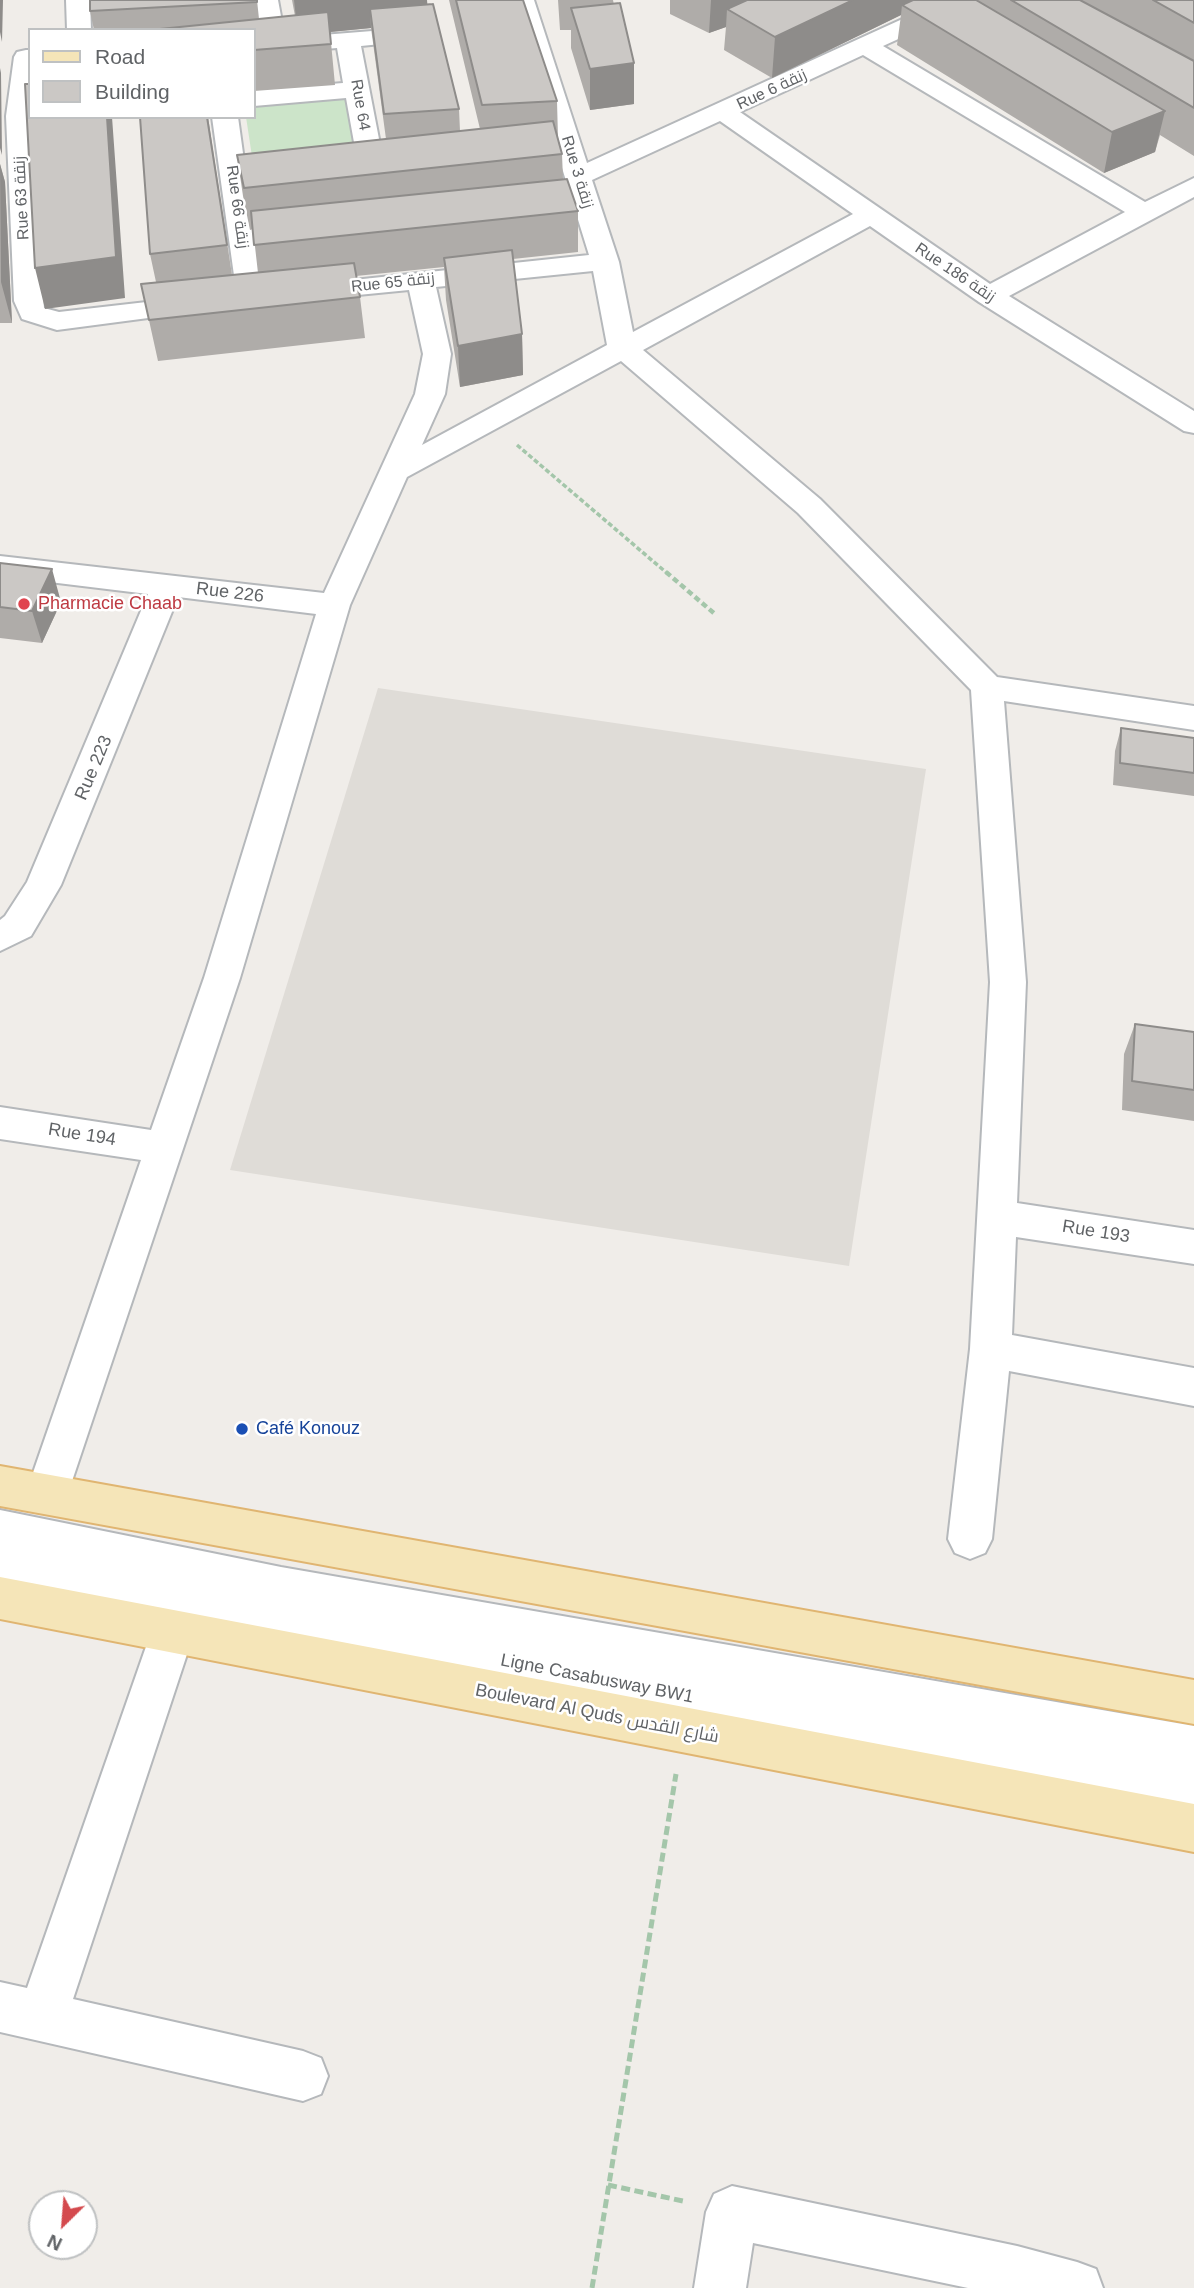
<!DOCTYPE html>
<meta charset="utf-8">
<style>
body{margin:0}
#map{position:relative;width:1194px;height:2288px;overflow:hidden;background:#f0ede9;font-family:Helvetica,sans-serif}
canvas{display:block}
.legend{position:absolute;left:28px;top:28px;width:228px;height:91px;box-sizing:border-box;background:#fff;border:2px solid #bfc1c2;margin:0;padding:9px 12px;list-style:none;font-size:21px;color:#606366}
.legend li{display:flex;align-items:center;gap:14px;height:35px}
.legend b{width:35px;border:2px solid #bfc1c2}
.north{position:absolute;left:28px;top:2190px;width:70px;height:70px;box-sizing:border-box;background:#fff;border:2px solid #bfc1c2;border-radius:50%;rotate:205deg;font-size:19px;font-weight:700;line-height:28px;text-align:center;color:#606366}
.north::after{content:'';display:block;margin:auto;width:24px;height:32px;background:#d44a4e;clip-path:polygon(50% 0,100% 100%,50% 72%,0 100%)}
</style>
<div id="map">
<canvas width="1194" height="2288"></canvas>
<ul class="legend">
<li><b style="height:9px;background:#f5e5b8"></b>Road</li>
<li><b style="height:19px;background:#cbc8c5"></b>Building</li>
</ul>
<div class="north">N</div>
</div>
<script>
const ctx = document.querySelector('canvas').getContext('2d');
ctx.lineJoin = 'round';
function fill(path, color) {
  ctx.fillStyle = color;
  ctx.fill(path, 'evenodd');
}
function toPath(rows) {
  const path = new Path2D();
  for (const r of rows) {
    path.moveTo(r[0], r[1]);
    for (let i = 2; i < r.length; i += 2) path.lineTo(r[i], r[i + 1]);
  }
  return path;
}
function trace(path, color, width, dash) {
  ctx.strokeStyle = color;
  ctx.lineWidth = width;
  ctx.lineCap = dash ? 'butt' : 'round';
  ctx.setLineDash(dash || []);
  ctx.stroke(path);
}
function drawText(font, color, halo, rows, align = 'center') {
  ctx.font = font + ' Helvetica,Cairo,sans-serif';
  ctx.lineWidth = 5;
  ctx.setLineDash([]);
  ctx.textBaseline = 'middle';
  ctx.strokeStyle = halo;
  ctx.fillStyle = color;
  for (const [text, x, y, turn = 0] of rows) {
    ctx.save();
    ctx.translate(x, y);
    ctx.rotate((+turn || 0) * Math.PI / 180);
    ctx.textAlign = isNaN(turn) ? turn : align;
    if (halo) ctx.strokeText(text, 0, 0);
    ctx.fillText(text, 0, 0);
    ctx.restore();
  }
}
const education = toPath([
 [378,688,926,769,849,1266,230,1170]
]);
const green = toPath([
 [346,98,357,153,253,163,246,117,254,117,254,107]
]);
const pathFar2 = toPath([
 [517,445,668,574]
]);
const pathFar1 = toPath([
 [666,572,716,615]
]);
const path = toPath([
 [608,2185,683,2201],
 [592,2288,676,1774]
]);
const minor = toPath([
 [66,0,90,0,91,30,67,30,66,0],
 [254,0,278,0,285,38,422,27,431,29,434,34,431,39,361,46,385,170,381,176,372,178,363,176,359,170,346,98,254,106,254,90,343,83,337,48,254,55,254,41,261,40,254,0],
 [510,0,534,0,587,163,944,0,976,0,973,5,883,46,1145,202,1194,178,1194,197,1009,296,1194,411,1194,433,1184,431,979,302,870,226,643,350,820,499,997,677,1194,706,1194,730,1004,701,1026,982,1017,1203,1194,1230,1194,1264,1016,1237,1012,1335,1194,1368,1194,1406,1009,1371,992,1539,985,1553,970,1559,955,1553,948,1539,970,1349,990,982,971,690,798,513,621,361,407,477,350,605,240,978,68,1493,62,1507,47,1513,32,1507,26,1493,141,1160,0,1139,0,1107,151,1130,204,978,316,614,178,597,61,885,31,936,0,951,0,920,5,916,27,882,148,594,0,576,0,556,324,593,415,394,423,354,409,290,307,300,297,298,293,292,297,286,589,255,510,0],
 [863,55,1125,212,990,284,740,112,863,55],
 [720,121,853,214,633,332,619,262,592,180,720,121],
 [593,271,607,345,422,445,445,394,451,354,436,287,593,271],
 [26,50,30,50,30,117,44,308,59,312,199,296,209,298,213,304,209,310,57,330,22,319,14,301,6,116,14,57,17,52,26,50],
 [212,117,238,117,246,175,294,170,303,172,307,178,303,184,294,186,249,190,265,297,261,303,251,305,241,303,237,297,212,117],
 [0,1510,281,1567,1194,1726,1194,1813,193,1625,195,1630,73,1999,303,2051,321,2058,328,2076,321,2094,303,2101,0,2032,0,1982,27,1988,156,1618,0,1589,0,1510],
 [732,2186,1017,2246,1077,2262,1096,2269,1103,2288,968,2288,753,2243,746,2288,694,2288,706,2212,714,2194,732,2186]
]);
const major = toPath([
 [0,1466,1194,1680,1194,1724,0,1506,0,1466],
 [0,1577,1194,1804,1194,1852,0,1619,0,1577]
]);
const wall = toPath([
 [257,0,259,19,295,16,292,0,427,0,427,4,459,109,460,131,480,129,449,0,523,0,557,101,558,138,562,154,563,179,578,211,578,252,513,259,522,334,523,375,460,387,446,300,444,267,356,276,360,297,365,338,158,361,141,284,156,282,150,254,208,117,232,275,258,273,253,229,250,230,243,196,237,155,386,139,371,28,330,32,335,85,254,91,254,30,94,30,90,11],
 [558,0,613,0,634,104,590,110,571,48,571,30,560,30],
 [670,0,1194,0,1194,156,1160,135,1155,152,1104,173,897,45,901,15,772,78,724,50,726,27,709,33,670,14],
 [0,164,5,182,12,323,0,323],
 [0,563,61,602,42,643,0,638],
 [1121,728,1194,738,1194,796,1113,785,1115,751],
 [1135,1024,1194,1032,1194,1121,1122,1110,1124,1054]
]);
const shadedWall = toPath([
 [0,0,3,0,2,42,0,32],
 [294,0,427,0,429,22,370,9,371,28,330,32,335,85,330,32,298,36],
 [711,0,791,0,727,9,726,27,709,33],
 [853,0,932,0,902,5,901,15,772,78,775,37],
 [634,63,634,104,590,110,590,69],
 [0,68,1,73,2,155,0,148],
 [1165,111,1155,152,1104,173,1112,132],
 [107,117,112,117,125,298,45,309,35,268],
 [0,164,5,182,12,323,1,282],
 [522,334,523,375,460,387,458,346],
 [52,569,61,602,42,643,32,611]
]);
const building = toPath([
 [90,0,257,0,257,2,90,11,90,0],
 [456,0,523,0,557,101,482,105,456,0],
 [747,0,853,0,775,37,727,9,747,0],
 [913,0,976,0,1165,111,1112,132,902,5,913,0],
 [1011,0,1080,0,1194,61,1194,108,1011,0],
 [1153,0,1194,0,1194,23,1153,0],
 [620,3,634,63,590,69,571,8,620,3],
 [433,4,459,109,384,114,370,9,433,4],
 [328,12,331,44,254,50,254,30,150,30,328,12],
 [25,84,30,84,30,117,107,117,116,257,35,268,25,84],
 [140,117,207,117,227,245,150,254,140,117],
 [553,121,562,154,244,188,237,155,553,121],
 [567,179,578,211,254,245,251,211,567,179],
 [512,250,522,334,458,346,444,258,512,250],
 [354,263,360,297,149,320,141,284,354,263],
 [0,563,52,569,32,611,0,607,0,563],
 [1121,728,1194,738,1194,773,1120,763,1121,728],
 [1135,1024,1194,1032,1194,1090,1132,1081,1135,1024]
]);
const markers = [
 [24,604,7,"#e0444e"],
 [242,1429,7,"#1a4fb4"]
];
const farStreetnames = [
 ["Rue 6 زنقة",772,90,-25],
 ["Rue 64",360,105,80],
 ["Rue 3 زنقة",577,172,73],
 ["Rue 63 زنقة",22,198,-93],
 ["Rue 66 زنقة",237,207,82],
 ["Rue 186 زنقة",955,273,34],
 ["Rue 65 زنقة",393,283,-6]
];
const streetNames = [
 ["Rue 226",230,593,7],
 ["Rue 223",94,768,-67],
 ["Rue 194",82,1135,9],
 ["Rue 193",1096,1232,9],
 ["Ligne Casabusway BW1",597,1679,11],
 ["Boulevard Al Quds شارع القدس",597,1714,11]
];
const healthNames = [
 ["Pharmacie Chaab",38,604]
];
const transitNames = [
 ["Café Konouz",256,1429]
];
fill(education, '#dfdcd7');
fill(green, '#cce4c9');
trace(minor, '#b5b8bb', 4);
trace(major, '#e0b571', 4);
trace(pathFar2, '#a4c6aa', 3.5, [5, 2.5]);
trace(pathFar1, '#a4c6aa', 4.5, [6, 3.5]);
trace(path, '#a4c6aa', 5, [9, 4.5]);
fill(minor, '#fff');
fill(major, '#f5e5b8');
fill(wall, '#afaca9');
fill(shadedWall, '#8e8c8a');
fill(building, '#cbc8c5');
trace(building, '#8e8c8a', 2);
for (const [x, y, r, color] of markers) {
  const dot = new Path2D();
  dot.arc(x, y, r, 0, 2 * Math.PI);
  ctx.fillStyle = color;
  ctx.fill(dot);
  trace(dot, '#fff', 2.5);
}
drawText('16px', '#606366', '#fff', farStreetnames);
drawText('18px', '#606366', '#fff', streetNames);
drawText('18px', '#be3a42', '#fff', healthNames, 'left');
drawText('18px', '#164399', '#fff', transitNames, 'left');
</script>
